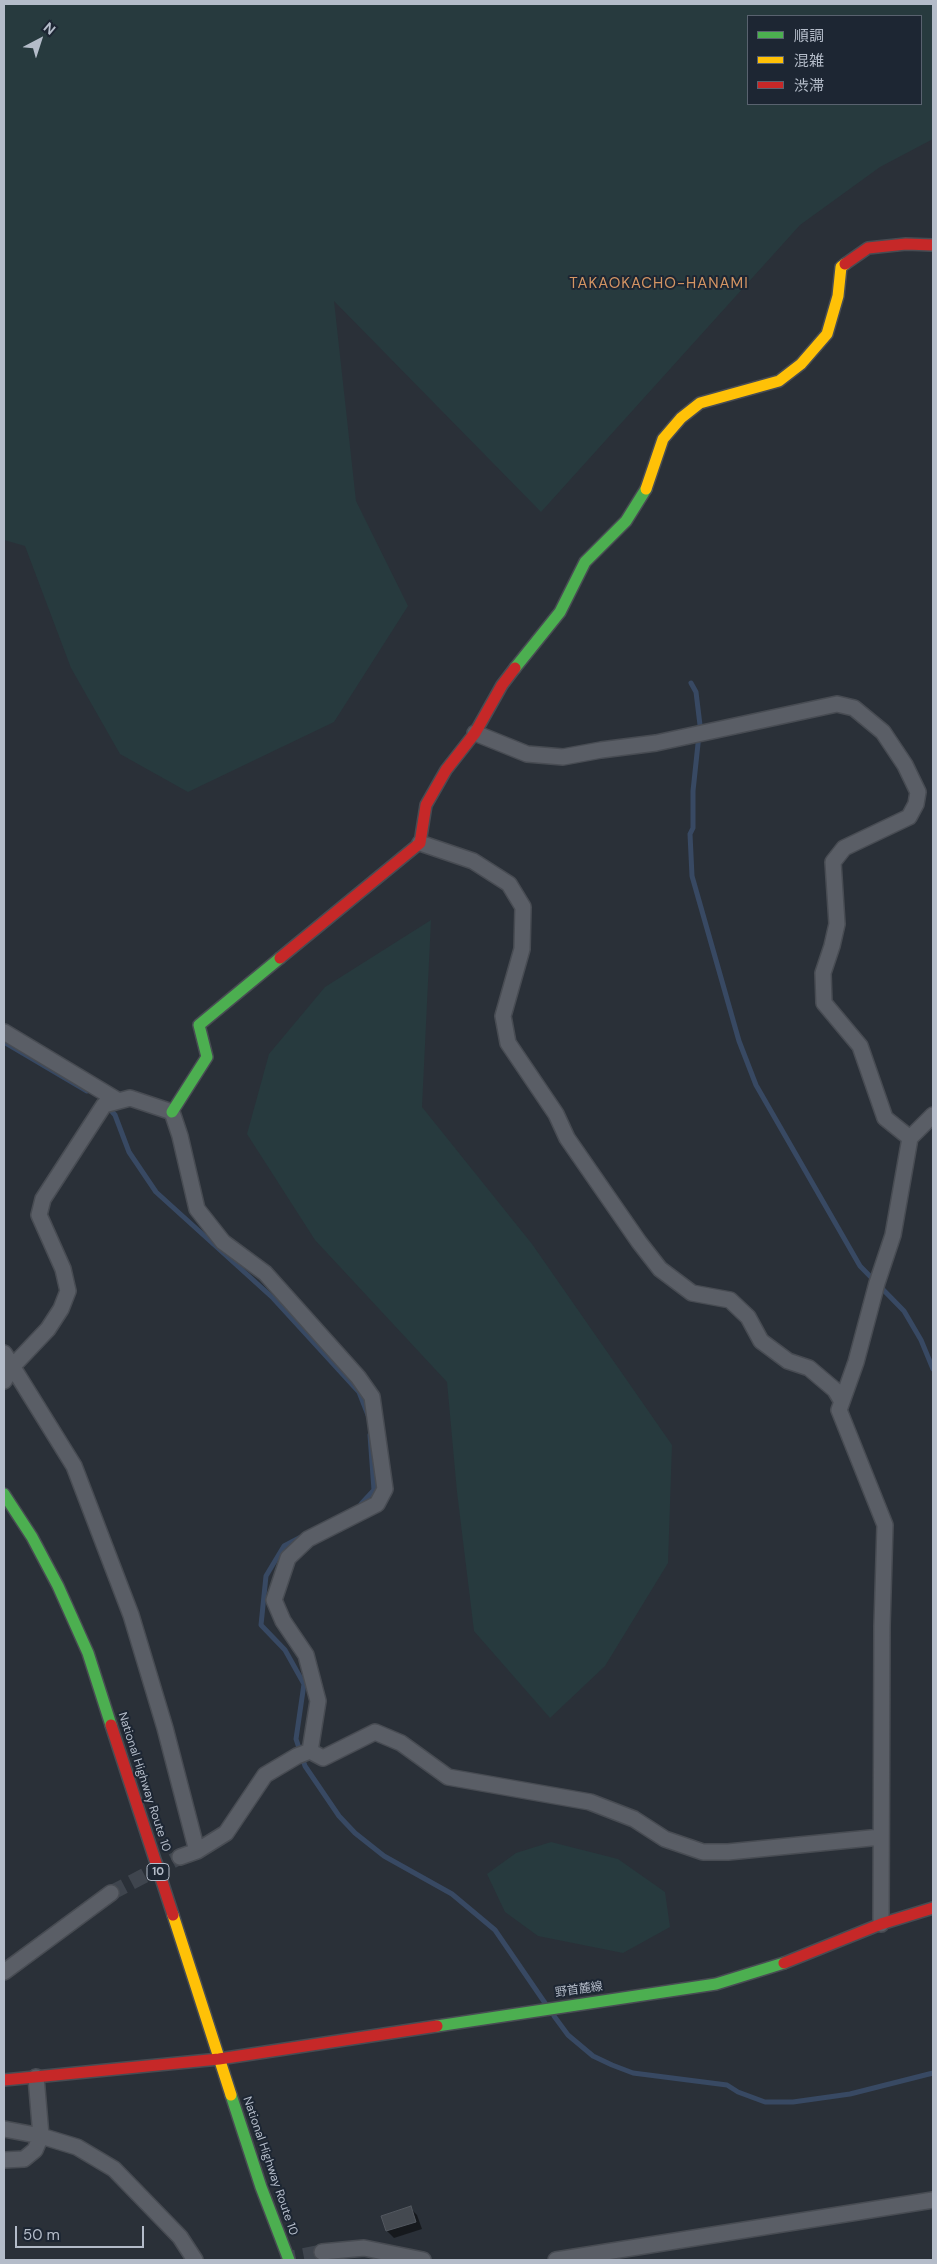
<!DOCTYPE html>
<meta charset="utf-8">
<style>
body{margin:0}
#map{position:relative;width:937px;height:2264px;overflow:hidden;background:#2a3038;font-family:"DM Sans","Noto Sans JP",sans-serif}
canvas{display:block}
.frame{position:absolute;inset:0;border:5px solid #b4bcc9;pointer-events:none}
.legend{position:absolute;left:747px;top:15px;width:175px;height:90px;box-sizing:border-box;background:#1d2633;border:1px solid #59626f;margin:0;padding:6px 9px;list-style:none;font-size:15px;color:#b4bcc9}
.legend li{display:flex;align-items:center;gap:10px;height:25px}
.legend b{width:25px;border:1px solid #59626f}
.north{position:absolute;left:15px;top:15px;width:50px;height:50px;-webkit-text-stroke:4px #1d2633;paint-order:stroke;rotate:40deg;font-size:14px;font-weight:700;line-height:20px;text-align:center;color:#b4bcc9}
.north::after{content:'';display:block;margin:auto;width:18px;height:22px;background:#b4bcc9;clip-path:polygon(50% 0,100% 100%,50% 72%,0 100%)}
.scale{position:absolute;left:15px;top:2226px;width:129px;height:22px;box-sizing:border-box;border:2px solid #b4bcc9;border-top:0;padding-left:6px;font-size:15px;line-height:18px;white-space:nowrap;color:#b4bcc9;-webkit-text-stroke:4px #1d2633;paint-order:stroke}
</style>
<div id="map">
<canvas width="937" height="2264"></canvas>
<div class="frame"></div>
<ul class="legend">
<li><b style="height:6px;background:#4caf50"></b>順調</li>
<li><b style="height:6px;background:#ffc107"></b>混雑</li>
<li><b style="height:6px;background:#c62828"></b>渋滞</li>
</ul>
<div class="north">N</div>
<div class="scale">50 m</div>
</div>
<script>
const ctx = document.querySelector('canvas').getContext('2d');
ctx.lineJoin = 'round';
function fill(path, color) {
  ctx.fillStyle = color;
  ctx.fill(path, 'evenodd');
}
function toPath(rows) {
  const path = new Path2D();
  for (const r of rows) {
    path.moveTo(r[0], r[1]);
    for (let i = 2; i < r.length; i += 2) path.lineTo(r[i], r[i + 1]);
  }
  return path;
}
function trace(path, color, width, dash) {
  ctx.strokeStyle = color;
  ctx.lineWidth = width;
  ctx.lineCap = dash ? 'butt' : 'round';
  ctx.setLineDash(dash || []);
  ctx.stroke(path);
}
function drawText(font, color, halo, rows, align = 'center') {
  ctx.font = font + ' "DM Sans","Noto Sans JP",sans-serif';
  ctx.lineWidth = 4;
  ctx.setLineDash([]);
  ctx.textBaseline = 'middle';
  ctx.strokeStyle = halo;
  ctx.fillStyle = color;
  for (const [text, x, y, turn = 0] of rows) {
    ctx.save();
    ctx.translate(x, y);
    ctx.rotate((+turn || 0) * Math.PI / 180);
    ctx.textAlign = isNaN(turn) ? turn : align;
    if (halo) ctx.strokeText(text, 0, 0);
    ctx.fillText(text, 0, 0);
    ctx.restore();
  }
}
const green = toPath([
 [4,4,933,4,933,139,880,167,800,225,541,512,334,301,356,501,408,606,334,722,188,792,120,754,71,668,25,546,4,540],
 [748,16,921,16,921,104,748,104],
 [431,920,422,1107,532,1244,672,1445,668,1563,605,1666,550,1718,474,1631,457,1492,447,1382,315,1240,247,1134,269,1054,325,987],
 [551,1842,618,1859,665,1892,670,1927,623,1953,538,1936,505,1912,487,1874,516,1853]
]);
const shadow = toPath([
 [410,2208,417,2215,422,2229,394,2238,387,2231]
]);
const stream = toPath([
 [691,683,696,692,700,725,693,791,693,828,690,834,692,876,739,1041,756,1085,860,1266,904,1311,921,1340,933,1369],
 [4,1042,87,1091],
 [108,1107,115,1115,129,1152,156,1192,273,1298,359,1392,368,1415],
 [361,1504,374,1490,370,1435],
 [301,1537,284,1546,266,1576,261,1625,285,1650,304,1684,296,1739,305,1766,339,1816,355,1833,384,1856,452,1894,495,1930,545,2003],
 [554,2016,568,2035,593,2056,612,2065,633,2073,727,2085,738,2092,765,2102,793,2102,850,2094,933,2073]
]);
const building = toPath([
 [411,2206,416,2222,386,2231,381,2216,411,2206]
]);
const streetTunnel = toPath([
 [111,1893,180,1857],
 [281,2260,322,2252]
]);
const street = toPath([
 [475,733,527,754,563,757,601,750,656,743,837,704,854,708,883,732,905,765,918,792,916,804,909,817,844,848,833,862,837,924,832,946,823,973,824,1003,860,1046,885,1118,910,1138],
 [420,843,473,861,509,884,523,907,522,949,503,1016,508,1043,556,1114,567,1138,639,1242,660,1269,692,1293,730,1300,748,1317,761,1341,788,1361,809,1368,835,1390,841,1400],
 [4,1032,117,1100],
 [4,1353,74,1466,131,1615,165,1728,197,1851],
 [4,1381,12,1367,48,1329,61,1309,68,1291,63,1269,39,1215,43,1199,104,1105,130,1098,172,1112,180,1136,197,1209,223,1242,265,1273,358,1377,372,1397,385,1489,377,1504,308,1539,288,1558,274,1600,283,1621,306,1655,318,1701,310,1751],
 [180,1857,197,1851,226,1833,265,1775,297,1756,310,1751,323,1758,375,1732,401,1743,448,1777,590,1802,634,1819,665,1839,703,1852,728,1852,881,1837],
 [881,1924,882,1626,885,1525,839,1410,856,1362,877,1283,893,1235,910,1138,933,1115],
 [4,1972,111,1893],
 [4,2129,41,2136,77,2147,114,2169,180,2237,195,2260],
 [4,2160,24,2159,35,2150,41,2136,36,2077],
 [322,2252,364,2248,423,2260],
 [556,2260,933,2200]
]);
const fast = toPath([
 [515,668,560,612,585,562,626,521,646,489],
 [172,1112,207,1057,199,1025,280,958],
 [4,1494,32,1537,58,1586,88,1653,111,1725],
 [437,2026,716,1984,784,1963],
 [231,2095,261,2187,289,2260]
]);
const slow = toPath([
 [646,489,663,439,681,418,700,403,779,381,801,364,827,334,838,296,841,267,845,264],
 [173,1915,231,2095]
]);
const jam = toPath([
 [845,264,868,248,906,244,933,245],
 [280,958,420,843,426,805,446,770,475,733,502,685,515,668],
 [111,1725,173,1915],
 [784,1963,881,1924,933,1908],
 [4,2080,219,2059,437,2026]
]);
const shields = [
 [158,1872,22]
];
const shieldNames = [
 ["10",158,1872]
];
const streetNames = [
 ["National Highway Route 10",144,1782,72],
 ["野首麓線",579,1990,-8],
 ["National Highway Route 10",270,2166,71]
];
const quarterNames = [
 ["TAKAOKACHO-HANAMI",659,284]
];
fill(green, '#273a3e');
fill(shadow, '#0007');
trace(stream, '#384963', 5);
fill(building, '#444950');
trace(building, '#52575f', 1);
trace(streetTunnel, '#3f454e', 15, [15, 8]);
trace(street, '#484c53', 18);
trace(fast, '#484c53', 14);
trace(slow, '#484c53', 14);
trace(jam, '#484c53', 14);
trace(street, '#5a5e66', 15);
trace(fast, '#4caf50', 11);
trace(slow, '#ffc107', 11);
trace(jam, '#c62828', 11);
for (const [x, y, w] of shields) {
  const box = new Path2D();
  box.roundRect(x - w / 2, y - 8.5, w, 17, 4);
  ctx.fillStyle = '#1d2633';
  ctx.fill(box);
  trace(box, '#b4bcc9', 1);
}
drawText('bold 11px', '#b4bcc9', null, shieldNames);
drawText('12px', '#b4bcc9', '#1d2633', streetNames);
ctx.letterSpacing = '1px';
drawText('15px', '#d59563', '#1d2633', quarterNames);
ctx.letterSpacing = '0px';
</script>
